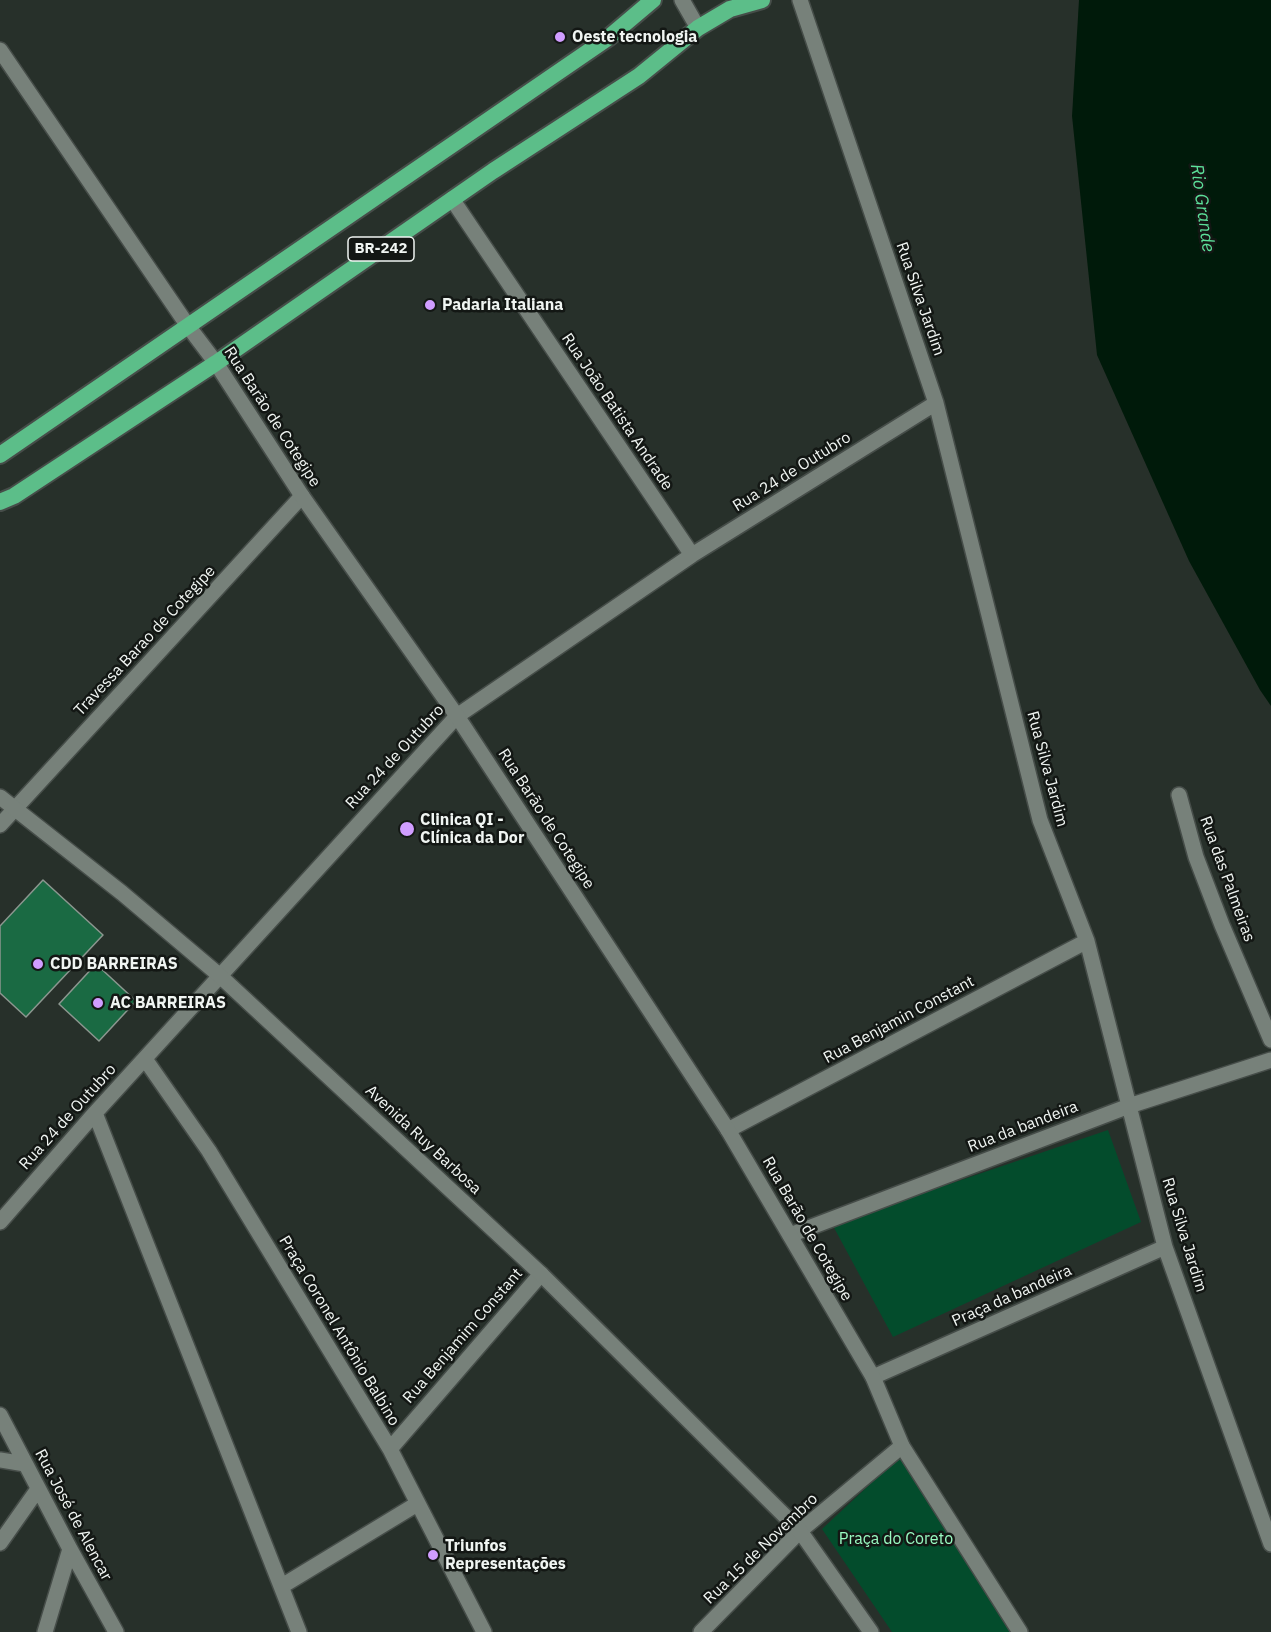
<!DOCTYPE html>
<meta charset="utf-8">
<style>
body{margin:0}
canvas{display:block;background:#27302a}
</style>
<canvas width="1271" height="1632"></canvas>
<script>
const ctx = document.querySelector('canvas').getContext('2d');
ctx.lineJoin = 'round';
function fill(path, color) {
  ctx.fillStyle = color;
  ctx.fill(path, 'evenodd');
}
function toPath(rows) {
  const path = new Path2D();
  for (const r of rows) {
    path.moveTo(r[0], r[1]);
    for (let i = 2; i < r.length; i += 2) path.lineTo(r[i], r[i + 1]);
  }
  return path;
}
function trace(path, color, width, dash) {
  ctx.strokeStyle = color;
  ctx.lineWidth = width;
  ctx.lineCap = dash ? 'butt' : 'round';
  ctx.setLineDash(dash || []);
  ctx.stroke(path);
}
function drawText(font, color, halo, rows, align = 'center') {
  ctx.font = font + ' "IBM Plex Sans",sans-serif';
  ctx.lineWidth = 5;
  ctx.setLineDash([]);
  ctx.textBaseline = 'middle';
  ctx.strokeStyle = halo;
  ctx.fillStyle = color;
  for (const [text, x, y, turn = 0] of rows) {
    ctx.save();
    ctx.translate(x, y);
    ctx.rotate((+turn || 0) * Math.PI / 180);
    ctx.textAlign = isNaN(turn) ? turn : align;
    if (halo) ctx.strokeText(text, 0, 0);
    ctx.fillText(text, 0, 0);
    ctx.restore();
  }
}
const green = toPath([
 [1108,1130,1141,1222,893,1337,832,1224],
 [909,1448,1016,1632,892,1632,822,1529]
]);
const water = toPath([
 [1079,0,1271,0,1271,706,1260,690,1189,561,1097,355,1072,116]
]);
const building = toPath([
 [43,880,103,935,26,1017,0,993,0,926,43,880],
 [96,964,136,1001,99,1041,59,1004,96,964]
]);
const minor = toPath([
 [800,0,936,403,1040,820,1087,941,1165,1247,1271,1544],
 [0,50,188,326],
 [452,199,692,555],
 [1179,795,1196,857,1222,925,1271,1040],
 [0,825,302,496],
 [145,1059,209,1151,390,1449,484,1632],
 [95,1113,299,1632],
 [728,1130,1087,941],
 [0,1222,95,1113,457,716,692,555,936,403],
 [790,1235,1129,1106,1271,1060],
 [873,1377,1165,1247],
 [0,1415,70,1549,116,1632],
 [390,1449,541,1274],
 [0,1460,25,1464],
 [0,1543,38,1489],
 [282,1586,417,1504],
 [45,1632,70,1549],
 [701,1632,800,1531,902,1446]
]);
const tertiary = toPath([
 [682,0,698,28]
]);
const secondary = toPath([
 [188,326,216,363,302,496,457,716,728,1130,873,1377,902,1446,1020,1632],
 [0,797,122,893,219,975,541,1274,800,1531,871,1632]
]);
const trunk = toPath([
 [0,455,608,38,653,0],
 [0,502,14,496,216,363,493,171,639,76,698,28,730,9,762,0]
]);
const markers = [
 [560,37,6,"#d09dff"],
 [430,305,6,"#d09dff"],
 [407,829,8,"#d09dff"],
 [38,964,6,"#d09dff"],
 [98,1003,6,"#d09dff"],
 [433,1555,6,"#d09dff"]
];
const shields = [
 [381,249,66]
];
const shieldNames = [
 ["BR-242",381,249]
];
const poiNames = [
 ["Oeste tecnologia",572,37],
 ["Padaria Italiana",442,305],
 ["Clinica QI -",420,820],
 ["Clínica da Dor",420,838],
 ["CDD BARREIRAS",50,964],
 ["AC BARREIRAS",110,1003],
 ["Triunfos",445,1546],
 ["Representações",445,1564]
];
const streetNames = [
 ["Rua Silva Jardim",920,299,71],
 ["Rua João Batista Andrade",617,412,56],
 ["Rua Barão de Cotegipe",272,417,57],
 ["Rua 24 de Outubro",792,472,-32],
 ["Travessa Barao de Cotegipe",145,641,-47],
 ["Rua 24 de Outubro",395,757,-47],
 ["Rua Silva Jardim",1047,769,75],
 ["Rua Barão de Cotegipe",546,819,57],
 ["Rua das Palmeiras",1227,879,70],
 ["Rua Benjamin Constant",899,1020,-28],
 ["Rua 24 de Outubro",68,1117,-48],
 ["Rua da bandeira",1023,1127,-21],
 ["Avenida Ruy Barbosa",423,1140,43],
 ["Rua Barão de Cotegipe",807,1229,60],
 ["Rua Silva Jardim",1184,1235,73],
 ["Praça da bandeira",1012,1296,-24],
 ["Praça Coronel Antônio Balbino",339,1331,59],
 ["Rua Benjamim Constant",463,1336,-49],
 ["Rua José de Alencar",73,1515,62],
 ["Rua 15 de Novembro",761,1549,-44]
];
const parkNames = [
 ["Praça do Coreto",896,1539]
];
const waterNames = [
 ["Rio Grande",1202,208,82]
];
fill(green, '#034c2c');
fill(water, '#001a0a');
fill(building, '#1a6a43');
trace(building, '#8c9790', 1.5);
trace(minor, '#464d49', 18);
trace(tertiary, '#464d49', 18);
trace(secondary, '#464d49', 18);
trace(trunk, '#464d49', 20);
trace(minor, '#77817a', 15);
trace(tertiary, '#77817a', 15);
trace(secondary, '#77817a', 15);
trace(trunk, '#5cbe89', 16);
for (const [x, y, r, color] of markers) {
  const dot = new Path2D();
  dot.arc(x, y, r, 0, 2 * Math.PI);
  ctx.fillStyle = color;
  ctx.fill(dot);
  trace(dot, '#131714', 2);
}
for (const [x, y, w] of shields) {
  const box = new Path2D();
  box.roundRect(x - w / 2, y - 12, w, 24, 4.5);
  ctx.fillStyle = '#131714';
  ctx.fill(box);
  trace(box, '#f0f5f2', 1.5);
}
drawText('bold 15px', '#f0f5f2', null, shieldNames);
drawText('bold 16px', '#f0f5f2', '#131714', poiNames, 'left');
drawText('16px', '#f0f5f2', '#131714', streetNames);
drawText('16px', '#98fac1', '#131714', parkNames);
drawText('italic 18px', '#5ce09a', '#131714', waterNames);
</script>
